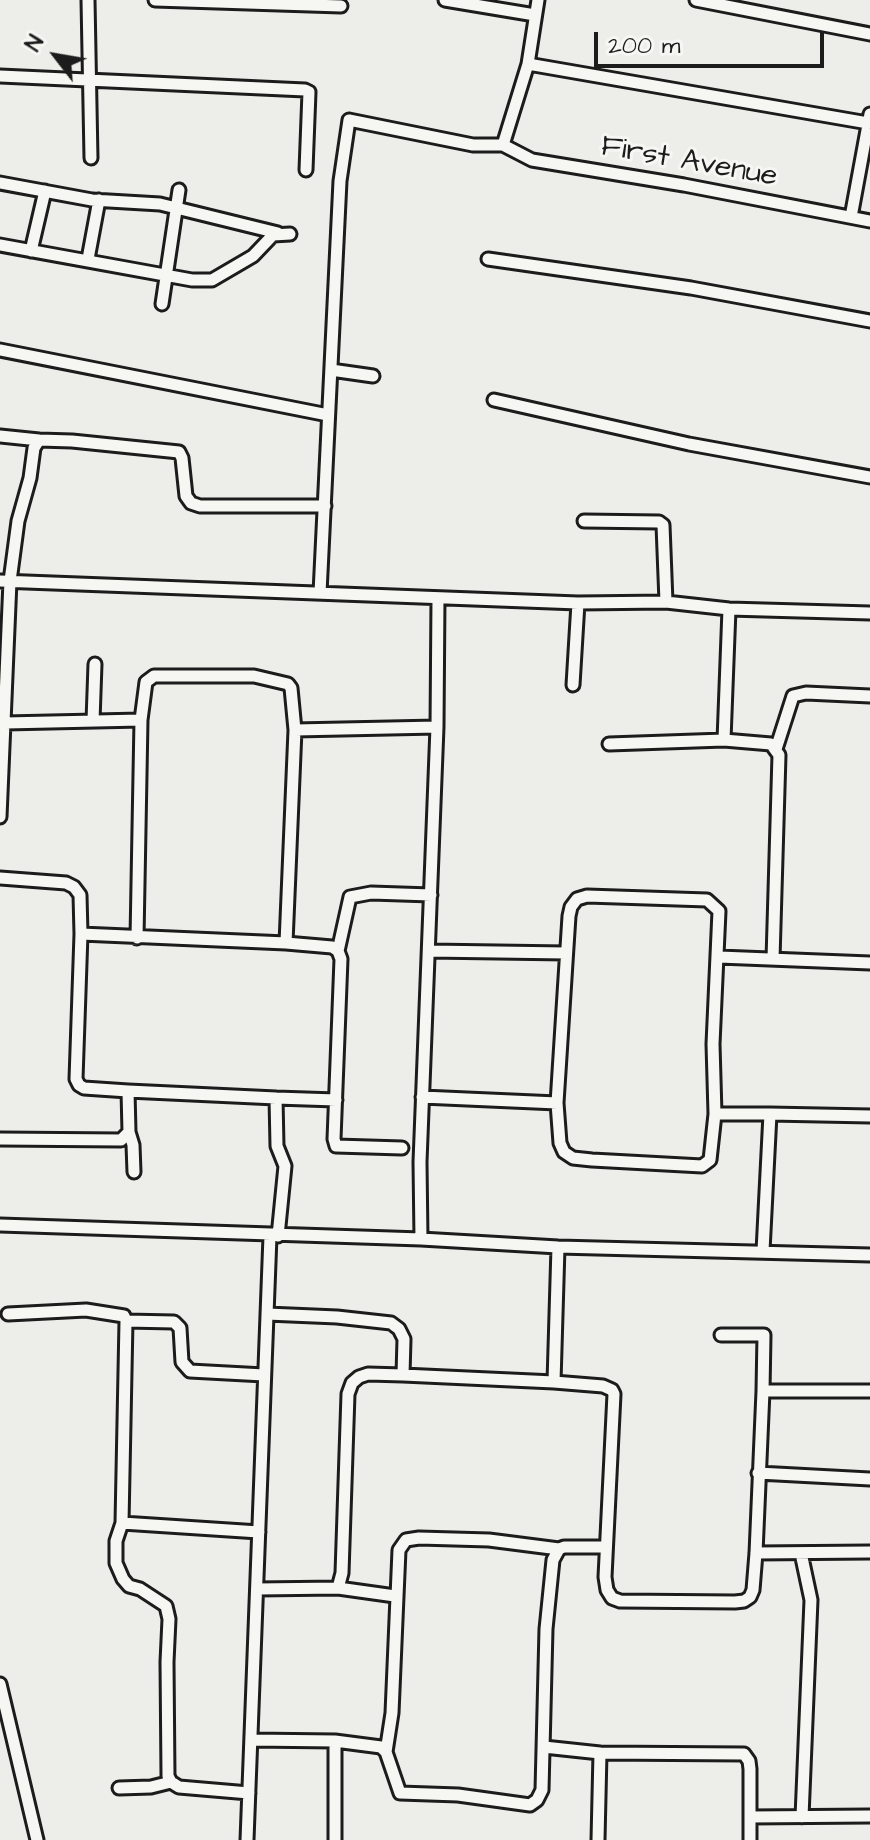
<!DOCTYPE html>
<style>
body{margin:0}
#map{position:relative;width:870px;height:1840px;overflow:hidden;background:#edede9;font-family:"Architects Daughter",sans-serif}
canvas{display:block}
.north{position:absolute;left:16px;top:16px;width:80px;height:80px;-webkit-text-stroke:6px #f6f6f2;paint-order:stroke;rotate:301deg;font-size:22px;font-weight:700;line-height:32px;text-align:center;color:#1c1c1c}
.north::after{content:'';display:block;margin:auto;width:28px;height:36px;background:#1c1c1c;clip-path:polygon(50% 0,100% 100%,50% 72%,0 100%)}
.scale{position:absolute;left:594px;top:32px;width:230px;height:36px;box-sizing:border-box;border:4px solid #1c1c1c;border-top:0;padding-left:10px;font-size:24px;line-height:28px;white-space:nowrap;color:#1c1c1c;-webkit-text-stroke:6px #f6f6f2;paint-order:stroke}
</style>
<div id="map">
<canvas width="870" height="1840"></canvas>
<div class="north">N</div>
<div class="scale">200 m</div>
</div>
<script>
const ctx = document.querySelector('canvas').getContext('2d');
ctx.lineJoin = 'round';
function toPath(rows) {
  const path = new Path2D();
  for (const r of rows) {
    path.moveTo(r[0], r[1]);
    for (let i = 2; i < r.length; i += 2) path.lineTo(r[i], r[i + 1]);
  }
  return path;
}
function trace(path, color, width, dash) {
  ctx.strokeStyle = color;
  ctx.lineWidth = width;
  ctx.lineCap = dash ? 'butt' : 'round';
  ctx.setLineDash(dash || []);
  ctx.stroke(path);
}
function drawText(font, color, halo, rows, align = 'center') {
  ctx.font = font + ' "Architects Daughter",sans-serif';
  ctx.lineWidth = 6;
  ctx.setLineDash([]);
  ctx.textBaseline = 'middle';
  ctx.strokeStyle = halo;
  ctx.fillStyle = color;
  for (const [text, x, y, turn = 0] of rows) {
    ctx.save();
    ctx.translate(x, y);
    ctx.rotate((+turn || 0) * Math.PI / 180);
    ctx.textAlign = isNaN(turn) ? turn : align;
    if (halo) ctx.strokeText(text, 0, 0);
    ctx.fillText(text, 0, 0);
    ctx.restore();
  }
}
const minor = toPath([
 [88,0,91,158],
 [155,0,341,6],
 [445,0,535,15],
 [696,0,870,34],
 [528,64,868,123],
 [0,76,305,90,309,92,306,170],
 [503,145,528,64,538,0],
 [0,183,92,200,160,204,278,233],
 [851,217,870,114],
 [0,245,192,280,212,280,253,256,273,235,290,234],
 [31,251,45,191],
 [88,259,99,200],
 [488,259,691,288,870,321],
 [162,304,179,190],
 [0,350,328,415],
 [331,370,373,376],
 [494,400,689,444,870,477],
 [0,436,39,440],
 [584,521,659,522,663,525,666,602],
 [0,581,578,603,666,602,729,609,870,613],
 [320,593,340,181,349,120,473,145,503,145,532,160,684,185,870,221],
 [573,685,578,603],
 [141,720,146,682,154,676,254,676,288,684,291,688,295,730,286,943],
 [93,721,95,664],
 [5,723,141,720,137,938],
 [295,730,437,727],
 [724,740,771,744,779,755,773,959],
 [609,744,724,740,729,609],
 [776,749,793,696,806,693,870,696],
 [0,817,10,581,18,521,30,478,34,448,39,440,72,441,179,452,182,458,186,496,191,503,200,506,325,506],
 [0,878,66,883,74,887,80,895,81,934,76,1079,79,1085,84,1088,128,1091,276,1098,277,1146,285,1166,278,1236],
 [587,896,707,900,719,911,713,1044,715,1114,710,1160,702,1166,592,1160,573,1158,564,1152,560,1143,557,1103,569,916,571,907,577,899,587,896],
 [81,934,286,943,332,947,338,951,341,959,334,1139,336,1146,402,1148],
 [338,951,350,897,371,893,431,895],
 [429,951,566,953],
 [719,957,870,963],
 [422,1097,557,1103],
 [276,1098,336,1100],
 [715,1114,770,1114,763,1251],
 [770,1114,870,1116],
 [129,1132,133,1145,134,1172],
 [0,1139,121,1140,129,1132,128,1091],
 [0,1225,421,1239,558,1247,870,1255],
 [421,1239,420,1162,437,727,438,598],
 [8,1314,86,1310,124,1316,126,1321,174,1322,180,1328,182,1362,190,1371,264,1375],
 [267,1314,337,1317,391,1323,399,1329,404,1339,403,1375],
 [126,1321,122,1523,116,1541,116,1563,123,1579,129,1586,140,1589,166,1606,169,1619,167,1662,168,1776,171,1782,179,1787,249,1793],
 [721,1335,764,1335,763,1391],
 [554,1382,603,1386,612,1390,614,1394,605,1577,607,1590,612,1598,620,1601,735,1602,744,1601,750,1597,753,1590,756,1553,763,1391,870,1391],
 [758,1473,870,1479],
 [122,1523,259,1532],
 [756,1553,870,1552],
 [801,1553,811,1600,802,1817],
 [338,1588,395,1596],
 [257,1589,338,1588,342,1573,348,1394,352,1383,359,1377,368,1374,403,1375,554,1382,558,1247],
 [0,1684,37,1840],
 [252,1740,335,1741],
 [544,1747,600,1753,598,1840],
 [386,1752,392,1713,399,1550,406,1540,419,1538,489,1540,559,1549],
 [600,1753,744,1754,749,1761,750,1769,750,1840],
 [119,1788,151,1787,171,1782],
 [750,1817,870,1816],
 [247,1840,270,1236],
 [335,1840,335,1741,381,1747,386,1752,400,1793,458,1795,530,1805,537,1800,542,1790,546,1629,553,1560,559,1549,564,1547,606,1547]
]);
const streetNames = [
 ["First Avenue",689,163,10]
];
trace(minor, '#1c1c1c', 17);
trace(minor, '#f6f6f2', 11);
drawText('30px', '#1c1c1c', '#f6f6f2', streetNames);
</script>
